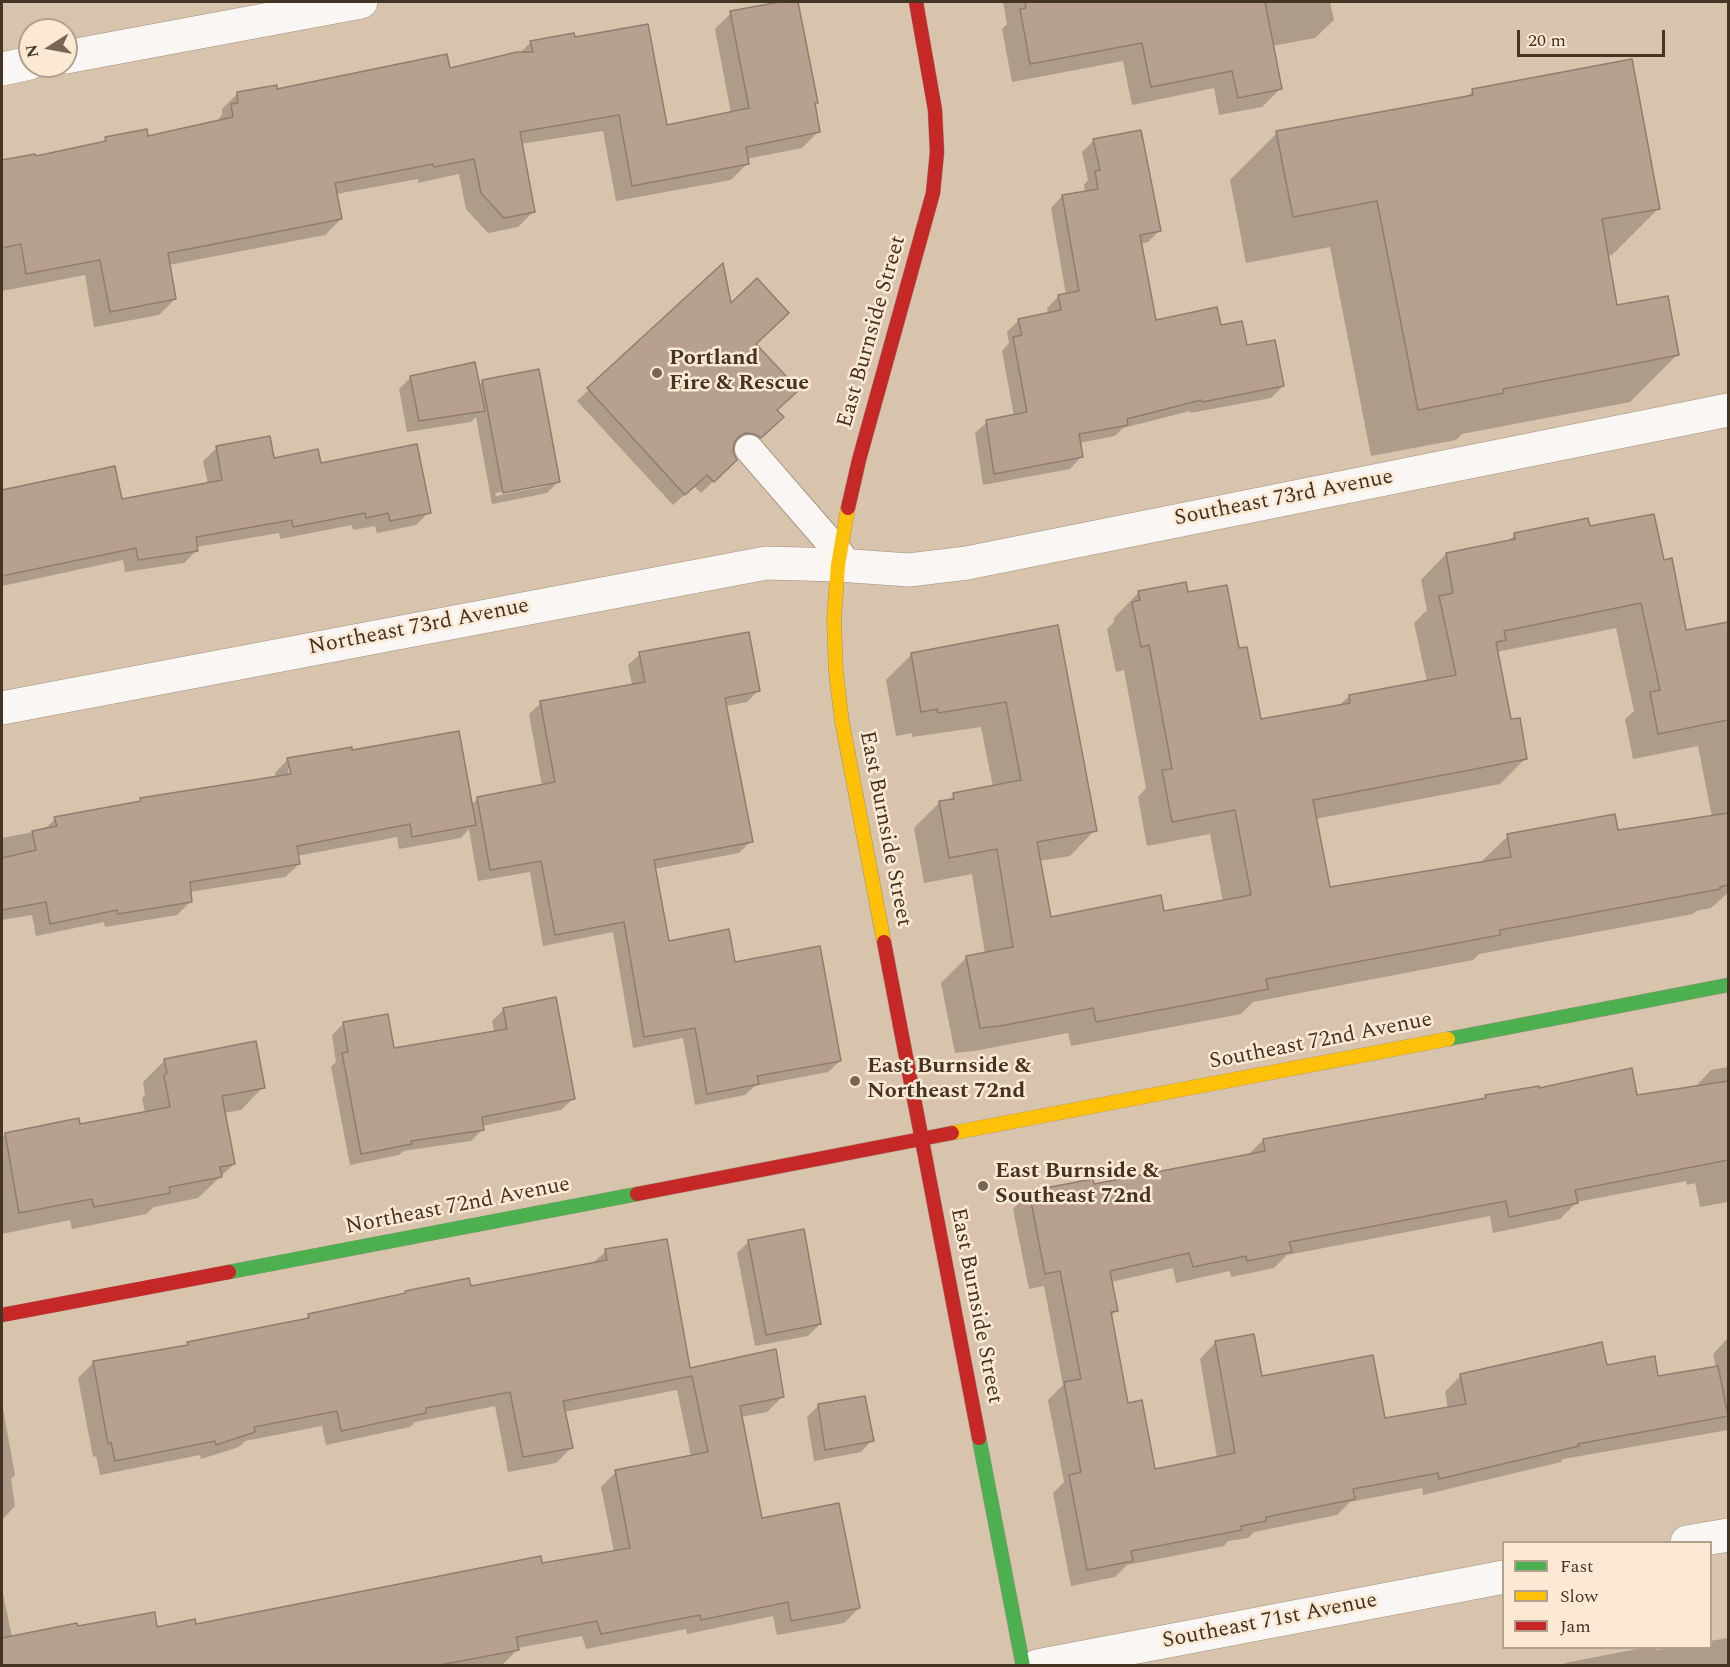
<!DOCTYPE html>
<style>
body{margin:0}
#map{position:relative;width:1730px;height:1667px;overflow:hidden;background:#d8c3ac;font-family:Spectral,serif}
canvas{display:block}
.frame{position:absolute;inset:0;border:3px solid #433424;pointer-events:none}
.legend{position:absolute;left:1502px;top:1541px;width:210px;height:108px;box-sizing:border-box;background:#fce9d4;border:2px solid #b2a18e;margin:0;padding:8px 10px;list-style:none;font-size:18px;color:#433424}
.legend li{display:flex;align-items:center;gap:12px;height:30px}
.legend b{width:30px;border:2px solid #b2a18e}
.north{position:absolute;left:18px;top:18px;width:60px;height:60px;box-sizing:border-box;background:#fce9d4;border:2px solid #b2a18e;border-radius:50%;rotate:259deg;font-size:16px;font-weight:700;line-height:24px;text-align:center;color:#433424}
.north::after{content:'';display:block;margin:auto;width:21px;height:27px;background:#776654;clip-path:polygon(50% 0,100% 100%,50% 72%,0 100%)}
.scale{position:absolute;left:1517px;top:30px;width:148px;height:27px;box-sizing:border-box;border:3px solid #433424;border-top:0;padding-left:8px;font-size:18px;line-height:21px;white-space:nowrap;color:#433424;-webkit-text-stroke:4px #fce9d4;paint-order:stroke}
</style>
<div id="map">
<canvas width="1730" height="1667"></canvas>
<div class="frame"></div>
<ul class="legend">
<li><b style="height:8px;background:#4caf50"></b>Fast</li>
<li><b style="height:8px;background:#ffc107"></b>Slow</li>
<li><b style="height:8px;background:#c62828"></b>Jam</li>
</ul>
<div class="north">N</div>
<div class="scale">20 m</div>
</div>
<script>
const ctx = document.querySelector('canvas').getContext('2d');
ctx.lineJoin = 'round';
function fill(path, color) {
  ctx.fillStyle = color;
  ctx.fill(path, 'evenodd');
}
function toPath(rows) {
  const path = new Path2D();
  for (const r of rows) {
    path.moveTo(r[0], r[1]);
    for (let i = 2; i < r.length; i += 2) path.lineTo(r[i], r[i + 1]);
  }
  return path;
}
function trace(path, color, width, dash) {
  ctx.strokeStyle = color;
  ctx.lineWidth = width;
  ctx.lineCap = dash ? 'butt' : 'round';
  ctx.setLineDash(dash || []);
  ctx.stroke(path);
}
function drawText(font, color, halo, rows, align = 'center') {
  ctx.font = font + ' Spectral,serif';
  ctx.lineWidth = 5;
  ctx.setLineDash([]);
  ctx.textBaseline = 'middle';
  ctx.strokeStyle = halo;
  ctx.fillStyle = color;
  for (const [text, x, y, turn = 0] of rows) {
    ctx.save();
    ctx.translate(x, y);
    ctx.rotate((+turn || 0) * Math.PI / 180);
    ctx.textAlign = isNaN(turn) ? turn : align;
    if (halo) ctx.strokeText(text, 0, 0);
    ctx.fillText(text, 0, 0);
    ctx.restore();
  }
}
const shadow = toPath([
 [788,2,796,2,817,102,814,105,818,132,802,148,746,159,747,164,731,180,616,201,603,131,520,144,534,211,518,227,488,233,466,209,459,174,418,183,418,179,336,194,341,219,325,235,169,265,175,299,159,315,94,327,85,275,2,291,2,162,34,155,35,158,101,144,106,138,147,138,216,122,222,115,222,109,238,93,276,90,449,69,520,53,531,42,574,39,666,127,731,113,715,29,731,13],
 [1003,2,1330,2,1334,20,1315,38,1272,46,1281,88,1262,107,1219,115,1214,88,1132,105,1123,61,1012,82,1002,29,1007,24],
 [1473,91,1659,208,1612,255,1607,256,1616,307,1677,355,1630,402,1462,434,1456,440,1371,456,1330,247,1246,263,1230,180,1277,133,1466,97],
 [1093,141,1159,231,1148,242,1140,244,1155,322,1219,327,1246,347,1283,386,1271,398,1190,413,1190,411,1123,428,1115,436,1079,443,1081,457,1070,469,983,485,975,433,987,422,1014,416,1002,351,1009,343,1007,332,1019,320,1048,314,1047,308,1059,296,1066,295,1051,208,1062,196,1085,193,1084,185,1088,180,1082,152],
 [722,266,730,305,754,345,776,411,771,429,749,449,743,445,734,444,723,472,701,493,694,486,673,505,577,401],
 [411,377,478,386,483,381,558,482,547,493,492,504,476,417,471,422,407,432,399,389],
 [547,483,547,486,496,496,495,493],
 [217,448,273,460,320,464,429,512,416,525,377,533,375,526,353,530,352,525,280,539,279,533,196,547,197,550,184,563,125,572,123,560,2,586,2,491,114,468,121,501,208,484,203,461],
 [1589,528,1663,561,1685,632,1728,624,1728,893,1711,908,1696,911,1693,914,1479,954,1473,960,1253,1002,1241,1014,1071,1046,1068,1033,974,1051,955,1053,941,983,966,958,985,954,972,874,924,883,914,828,940,802,948,801,954,795,993,787,981,727,912,737,912,733,896,736,886,680,912,654,1057,626,1095,830,1070,856,1039,861,1050,919,1163,913,1223,902,1210,834,1147,846,1138,797,1146,788,1124,670,1116,672,1107,629,1114,622,1114,618,1139,592,1186,594,1238,650,1260,721,1339,706,1349,696,1427,682,1414,623,1427,610,1421,580,1446,554,1507,542,1515,535],
 [1616,628,1634,711,1625,719,1633,759,1698,746,1712,817,1617,832,1508,836,1482,861,1483,864,1329,889,1315,819,1500,784,1525,759,1509,721,1496,652],
 [640,654,759,690,747,702,726,706,751,841,739,853,654,869,668,943,734,964,840,1061,828,1072,755,1086,745,1095,695,1105,683,1038,633,1048,613,932,543,946,530,872,478,881,469,829,461,838,399,849,397,837,297,856,299,864,285,877,189,892,190,902,177,915,105,927,104,922,36,936,32,915,2,920,2,838,44,830,55,819,138,803,141,799,276,778,275,773,288,759,351,752,471,805,478,798,542,786,529,714,541,703,632,685,628,665],
 [288,768,291,768,293,781,290,782],
 [504,1009,573,1099,561,1110,482,1126,483,1129,471,1141,403,1151,399,1155,350,1165,331,1067,336,1062,332,1035,344,1023,393,1050,495,1033,492,1021],
 [165,1060,263,1087,241,1110,224,1113,234,1164,198,1198,154,1207,146,1214,72,1229,70,1220,2,1234,2,1138,5,1134,79,1126,145,1113,142,1098,145,1095,143,1082],
 [1728,1067,1728,1202,1700,1207,1695,1183,1687,1185,1686,1181,1577,1202,1560,1219,1493,1233,1490,1216,1287,1255,1274,1268,1231,1277,1230,1271,1176,1283,1173,1268,1111,1282,1116,1311,1110,1317,1127,1405,1154,1470,1217,1458,1200,1359,1216,1342,1261,1378,1383,1420,1448,1409,1445,1392,1461,1375,1606,1366,1657,1378,1716,1368,1713,1354,1728,1338,1728,1430,1563,1459,1561,1462,1423,1495,1422,1488,1350,1502,1337,1515,1254,1532,1248,1538,1228,1541,1224,1546,1127,1565,1115,1577,1071,1586,1053,1493,1064,1482,1048,1400,1063,1385,1044,1286,1029,1289,1013,1209,1030,1193,1093,1186,1247,1156,1263,1140,1483,1099,1486,1097,1538,1089,1636,1097,1695,1087,1711,1070],
 [749,1241,820,1324,808,1336,755,1346,737,1253],
 [606,1251,689,1369,782,1397,767,1412,741,1417,761,1520,859,1608,844,1623,777,1635,773,1616,687,1634,686,1629,586,1649,582,1636,517,1648,517,1650,502,1665,498,1666,2,1666,2,1589,12,1637,77,1628,156,1628,195,1626,614,1552,601,1487,616,1472,691,1457,677,1390,564,1412,571,1448,556,1463,508,1472,495,1406,415,1422,410,1427,326,1445,322,1426,245,1441,239,1447,201,1459,200,1455,100,1475,96,1456,93,1457,78,1378,93,1363,184,1347,188,1343,303,1321,309,1315,403,1295,406,1292,470,1288,592,1264],
 [2,1403,15,1475,11,1479,15,1506,2,1520],
 [819,1405,872,1440,861,1452,814,1461,807,1417],
 [1728,1638,1728,1666,1562,1666,1565,1663,1642,1648,1656,1648,1656,1650,1673,1648,1710,1648,1710,1641]
]);
const building = toPath([
 [780,2,798,2,818,103,815,103,820,132,746,147,749,164,632,186,619,115,520,132,535,212,504,218,481,193,474,159,434,167,433,164,335,183,342,219,168,253,176,299,110,312,100,260,26,274,21,244,2,248,2,160,35,154,36,156,106,141,105,137,147,129,148,136,233,117,231,104,238,103,237,92,277,85,277,89,447,54,450,68,517,52,533,52,530,41,574,33,575,37,648,24,667,125,749,108,730,11,780,2],
 [1025,2,1265,2,1282,89,1238,98,1232,71,1151,87,1142,43,1030,64,1020,9,1026,8,1025,2],
 [1632,59,1660,209,1602,219,1617,305,1668,296,1679,355,1503,389,1504,393,1418,410,1377,201,1293,217,1276,131,1473,95,1472,89,1632,59],
 [1141,130,1161,231,1140,235,1156,320,1217,307,1221,325,1242,321,1247,345,1275,340,1284,386,1202,402,1201,400,1127,419,1128,425,1079,434,1083,457,994,474,986,420,1027,412,1013,337,1022,335,1018,319,1061,310,1058,295,1079,291,1062,195,1098,189,1095,171,1100,170,1093,139,1141,130],
 [723,263,731,303,757,278,789,313,756,344,799,390,777,410,784,417,761,438,755,434,746,433,738,437,734,443,733,452,737,460,714,482,707,475,685,495,587,388,723,263],
 [475,362,485,411,419,421,410,376,475,362],
 [539,369,560,482,503,493,482,380,539,369],
 [270,436,274,458,318,449,321,463,417,444,431,513,390,521,388,513,366,518,365,513,293,527,292,520,196,537,198,551,138,560,136,548,2,576,2,490,115,466,122,499,222,480,216,446,270,436],
 [1654,514,1664,560,1672,558,1686,630,1728,622,1728,720,1658,734,1650,692,1660,690,1641,603,1504,631,1506,640,1496,642,1511,719,1520,718,1527,759,1313,800,1330,887,1511,857,1507,834,1615,814,1618,830,1728,813,1728,885,1720,887,1720,889,1500,930,1500,935,1266,979,1268,989,1207,1001,1096,1022,1093,1008,1000,1026,980,1028,966,956,1013,947,997,849,949,858,939,801,954,799,953,793,1021,780,1006,702,938,713,937,709,921,712,911,653,1058,625,1097,831,1037,842,1051,917,1161,895,1164,911,1251,895,1235,810,1172,822,1162,770,1172,769,1149,645,1141,647,1132,602,1140,600,1138,591,1186,582,1188,592,1227,585,1239,648,1247,647,1261,719,1350,703,1349,695,1456,675,1439,596,1453,593,1446,553,1515,539,1514,533,1588,518,1590,526,1654,514],
 [749,632,760,691,725,698,753,842,654,860,669,941,729,929,735,962,820,946,841,1061,757,1076,759,1084,707,1094,695,1028,644,1037,624,922,555,935,541,861,490,870,477,797,555,782,540,701,645,682,639,652,749,632],
 [459,731,476,825,412,837,410,824,297,846,300,864,190,882,192,902,118,914,117,910,50,924,46,902,2,910,2,858,36,850,32,831,57,826,54,817,141,801,140,798,291,774,287,758,352,747,352,750,459,731],
 [556,997,575,1099,482,1117,484,1130,411,1141,412,1144,361,1154,342,1053,348,1052,343,1022,388,1014,394,1048,507,1029,503,1008,556,997],
 [256,1041,265,1088,222,1096,235,1164,220,1167,222,1177,169,1187,170,1193,94,1207,92,1199,19,1213,5,1133,79,1118,80,1124,170,1107,164,1075,167,1073,164,1059,256,1041],
 [1632,1068,1637,1095,1728,1081,1728,1160,1575,1190,1578,1203,1509,1217,1506,1201,1289,1242,1292,1252,1247,1261,1246,1256,1193,1267,1189,1253,1110,1271,1118,1311,1111,1312,1128,1403,1142,1400,1155,1469,1235,1453,1215,1341,1254,1334,1262,1376,1373,1355,1385,1418,1466,1404,1460,1374,1602,1342,1607,1365,1655,1356,1658,1376,1718,1366,1728,1416,1578,1444,1579,1446,1439,1479,1438,1473,1353,1489,1355,1499,1266,1517,1266,1521,1241,1526,1242,1530,1131,1551,1133,1561,1087,1570,1069,1475,1081,1472,1064,1382,1081,1379,1060,1271,1045,1274,1029,1191,1093,1179,1094,1184,1265,1151,1263,1139,1486,1098,1485,1095,1539,1086,1539,1088,1632,1068],
 [804,1229,821,1324,766,1335,748,1240,804,1229],
 [667,1239,690,1368,776,1349,784,1397,740,1406,762,1518,839,1503,860,1608,791,1621,788,1602,701,1620,700,1615,601,1634,597,1621,516,1637,519,1650,440,1665,2,1665,2,1638,77,1623,78,1626,155,1612,157,1627,195,1619,196,1624,541,1556,542,1563,630,1548,615,1470,708,1452,692,1376,563,1401,573,1448,523,1457,510,1392,426,1408,426,1413,341,1431,337,1411,254,1427,255,1432,216,1445,215,1441,115,1461,111,1442,108,1444,93,1361,188,1345,187,1342,309,1318,308,1314,406,1293,405,1291,469,1278,471,1286,607,1260,605,1249,667,1239],
 [865,1396,874,1441,825,1450,818,1404,865,1396]
]);
const lane = toPath([
 [749,449,840,554]
]);
const street = toPath([
 [66,57,361,2],
 [2,69,30,63],
 [2,708,766,563,838,565,909,570,967,563,1728,410],
 [1687,1542,1728,1535],
 [1037,1666,1504,1577]
]);
const fast = toPath([
 [1448,1039,1728,985],
 [229,1272,637,1194],
 [979,1438,1023,1666]
]);
const slow = toPath([
 [848,508,838,565,834,619,836,672,842,722,884,942],
 [952,1133,1448,1039]
]);
const jam = toPath([
 [848,508,859,460,933,193,937,152,935,110,916,2],
 [884,942,979,1438],
 [637,1194,952,1133],
 [2,1315,229,1272]
]);
const markers = [
 [657,373,6,"#776654"],
 [855,1081,6,"#776654"],
 [983,1186,6,"#776654"]
];
const streetNames = [
 ["East Burnside Street",873,332,-74],
 ["Southeast 73rd Avenue",1284,499,-11],
 ["Northeast 73rd Avenue",419,628,-11],
 ["East Burnside Street",884,829,79],
 ["Southeast 72nd Avenue",1321,1042,-11],
 ["Northeast 72nd Avenue",458,1207,-11],
 ["East Burnside Street",975,1306,79],
 ["Southeast 71st Avenue",1270,1622,-11]
];
const poiNames = [
 ["Portland",669,360],
 ["Fire & Rescue",669,385],
 ["East Burnside &",867,1068],
 ["Northeast 72nd",867,1093],
 ["East Burnside &",995,1173],
 ["Southeast 72nd",995,1198]
];
fill(shadow, '#0003');
fill(building, '#b7a08f');
trace(building, '#8f7e6f', 1.5);
trace(lane, '#a0907e', 30);
trace(street, '#a0907e', 34);
trace(fast, '#a0907e', 15);
trace(slow, '#a0907e', 15);
trace(jam, '#a0907e', 15);
trace(lane, '#f9f6f3', 28);
trace(street, '#f9f6f3', 33);
trace(fast, '#4caf50', 14);
trace(slow, '#ffc107', 14);
trace(jam, '#c62828', 14);
for (const [x, y, r, color] of markers) {
  const dot = new Path2D();
  dot.arc(x, y, r, 0, 2 * Math.PI);
  ctx.fillStyle = color;
  ctx.fill(dot);
  trace(dot, '#fce9d4', 2);
}
drawText('22px', '#433424', '#fce9d4', streetNames);
drawText('bold 22px', '#433424', '#fce9d4', poiNames, 'left');
</script>
